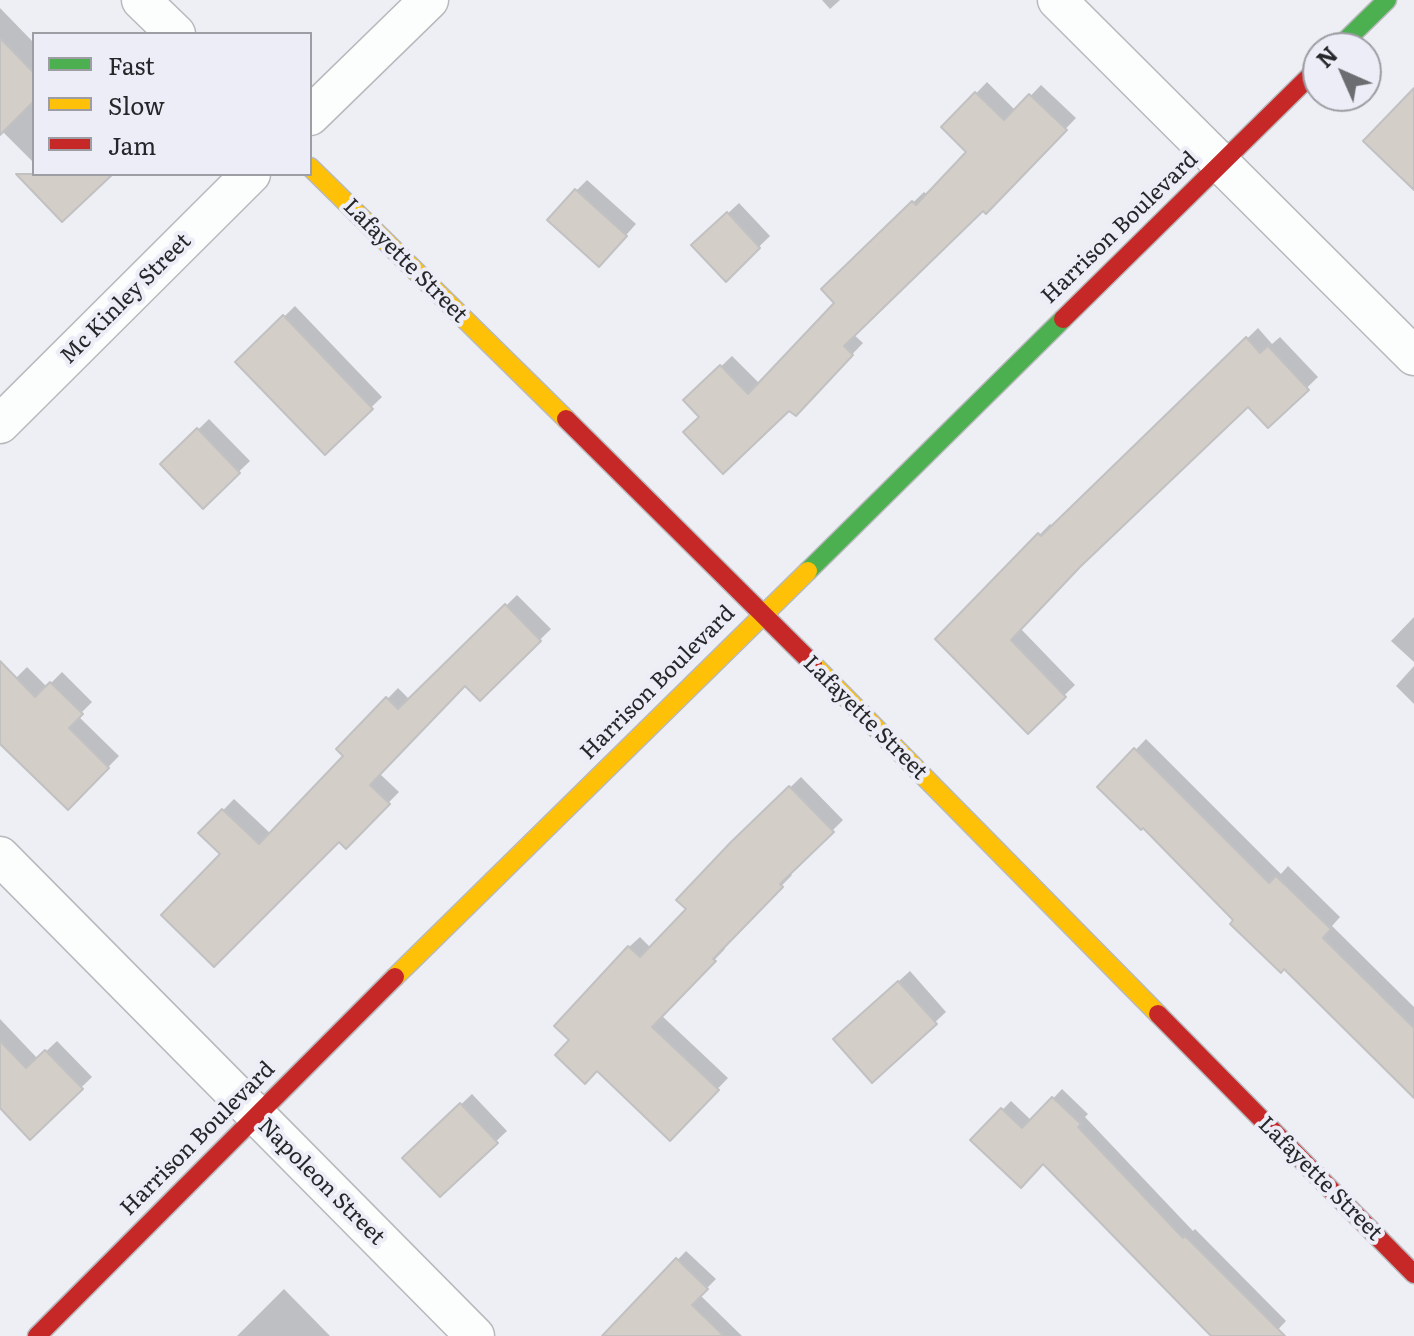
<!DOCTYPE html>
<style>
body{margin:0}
#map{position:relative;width:1414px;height:1336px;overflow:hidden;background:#eeeff4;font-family:Literata,serif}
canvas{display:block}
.legend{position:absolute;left:32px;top:32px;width:280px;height:144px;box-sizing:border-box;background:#ecedf6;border:2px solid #9d9ea4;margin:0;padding:10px 14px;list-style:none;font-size:24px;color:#26272a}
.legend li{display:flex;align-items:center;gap:16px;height:40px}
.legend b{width:40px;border:2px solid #9d9ea4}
.north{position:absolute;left:1302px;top:32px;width:80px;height:80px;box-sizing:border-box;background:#ecedf6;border:2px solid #9d9ea4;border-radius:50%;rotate:315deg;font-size:22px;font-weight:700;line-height:32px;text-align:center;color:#26272a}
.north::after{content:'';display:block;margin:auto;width:28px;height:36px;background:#6c6d71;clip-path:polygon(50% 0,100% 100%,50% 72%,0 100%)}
</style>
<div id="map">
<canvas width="1414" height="1336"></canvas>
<ul class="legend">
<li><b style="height:10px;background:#4caf50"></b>Fast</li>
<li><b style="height:10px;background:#ffc107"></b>Slow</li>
<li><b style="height:10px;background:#c62828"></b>Jam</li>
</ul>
<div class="north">N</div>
</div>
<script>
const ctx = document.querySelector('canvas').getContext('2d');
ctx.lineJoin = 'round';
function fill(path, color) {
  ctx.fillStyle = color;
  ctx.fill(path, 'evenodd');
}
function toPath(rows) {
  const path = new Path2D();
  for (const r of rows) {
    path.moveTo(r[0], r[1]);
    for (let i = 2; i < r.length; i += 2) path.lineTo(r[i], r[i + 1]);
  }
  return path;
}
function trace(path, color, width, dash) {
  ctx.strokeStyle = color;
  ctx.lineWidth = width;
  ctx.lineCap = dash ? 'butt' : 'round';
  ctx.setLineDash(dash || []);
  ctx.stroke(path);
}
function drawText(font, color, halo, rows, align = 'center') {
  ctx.font = font + ' Literata,serif';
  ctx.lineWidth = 8;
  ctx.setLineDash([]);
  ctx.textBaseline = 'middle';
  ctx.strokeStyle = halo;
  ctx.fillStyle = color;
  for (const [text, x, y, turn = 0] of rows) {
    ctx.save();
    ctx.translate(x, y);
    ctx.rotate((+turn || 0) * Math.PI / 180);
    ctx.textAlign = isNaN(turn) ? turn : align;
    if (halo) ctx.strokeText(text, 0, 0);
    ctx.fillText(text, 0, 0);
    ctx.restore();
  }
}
const shadow = toPath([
 [822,0,840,0,830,9],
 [0,8,34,43,34,163,0,129],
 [987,82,1016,111,1041,85,1076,118,986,211,983,208,853,334,863,343,795,414,789,408,702,417,686,400,732,356,760,384,837,303,824,289,924,192,928,195,969,152,944,127],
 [587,180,636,224,610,253,576,191],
 [739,203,770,236,726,279,694,245],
 [295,306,382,397,325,452,238,362],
 [1258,328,1272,344,1280,337,1318,377,1268,425,1248,404,1085,560,1020,628,1075,685,1028,731,938,639,1050,524,1053,527],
 [209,419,250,461,203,506,163,464],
 [517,595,551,629,480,698,466,684,380,774,399,792,346,846,339,840,282,899,223,854,201,833,234,799,271,834,345,756,339,749,398,688,410,700],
 [1414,617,1414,662,1391,641],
 [1414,666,1414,704,1396,686],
 [27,667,47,687,62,672,92,702,78,716,119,756,68,808,0,741,0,694],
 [1146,739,1281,874,1288,866,1340,917,1332,926,1414,1007,1414,1096,1143,825,1100,787],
 [801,777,843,820,790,873,792,875,722,947,725,949,661,1015,728,1078,670,1138,572,1040,629,947,640,937,651,948,689,909,744,832],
 [910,971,946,1012,873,1080,846,1029],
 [0,1019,38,1059,57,1041,92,1077,31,1137,0,1105],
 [1062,1089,1088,1114,1085,1117,1193,1231,1195,1229,1286,1321,1272,1336,1213,1336,1043,1162,973,1140,1011,1101,1032,1121],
 [472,1094,507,1131,440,1194,405,1158],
 [686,1251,716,1279,700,1295,742,1336,625,1336,615,1326],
 [284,1289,330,1336,237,1336]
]);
const building = toPath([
 [0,38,34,73,34,101,0,135,0,38],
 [1414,88,1414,190,1363,141,1414,88],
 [975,92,1004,120,1029,94,1067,130,986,214,983,211,844,346,853,355,796,416,789,411,723,474,683,432,699,417,683,400,720,365,748,394,834,303,821,289,912,201,916,205,966,152,941,127,975,92],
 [16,174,113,174,62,222,16,174],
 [575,189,627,236,599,267,547,220,575,189],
 [727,212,760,248,726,282,691,245,727,212],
 [283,315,373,409,325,455,235,362,283,315],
 [1246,337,1260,353,1268,346,1309,390,1268,428,1248,407,1080,567,1011,640,1066,697,1028,734,935,639,1038,533,1041,536,1246,337],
 [197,428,240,473,203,509,160,464,197,428],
 [505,604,541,641,480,701,465,686,370,785,390,804,346,849,339,842,214,967,161,915,220,854,198,833,222,809,259,844,343,756,336,749,386,697,398,709,505,604],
 [0,661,35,697,50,682,83,714,69,728,109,768,68,810,0,744,0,661],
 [1134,748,1269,883,1276,876,1331,929,1323,938,1414,1028,1414,1098,1284,969,1281,973,1230,924,1233,920,1143,828,1141,830,1097,787,1134,748],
 [789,786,834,832,780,884,783,887,713,959,716,961,652,1027,719,1090,670,1141,597,1071,585,1084,555,1055,569,1040,554,1026,628,946,640,957,686,909,676,900,730,843,789,786],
 [898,981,937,1024,872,1083,833,1039,898,981],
 [0,1041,26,1068,45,1050,83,1089,30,1140,0,1108,0,1041],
 [1052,1097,1081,1124,1078,1127,1183,1238,1185,1236,1285,1336,1211,1336,1043,1164,1021,1188,970,1140,1001,1108,1022,1128,1052,1097],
 [460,1103,498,1143,440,1197,402,1158,460,1103],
 [676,1258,708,1289,692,1305,724,1336,602,1336,676,1258]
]);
const street = toPath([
 [141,0,176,34],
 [1057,0,1414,356],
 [310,116,429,0],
 [0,424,251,174],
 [0,856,475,1336]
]);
const fast = toPath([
 [1338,48,1387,0],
 [808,571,1063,319]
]);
const slow = toPath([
 [310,167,566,419],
 [813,664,1158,1014],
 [395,977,808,571]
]);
const jam = toPath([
 [1063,319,1318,68],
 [566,419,813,664],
 [1158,1014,1414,1274],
 [37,1336,395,977]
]);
const streetNames = [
 ["Harrison Boulevard",1120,228,-44],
 ["Lafayette Street",405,261,45],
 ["Mc Kinley Street",126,299,-45],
 ["Harrison Boulevard",658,683,-45],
 ["Lafayette Street",865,718,45],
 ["Harrison Boulevard",198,1139,-45],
 ["Lafayette Street",1320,1179,45],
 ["Napoleon Street",321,1182,45]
];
fill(shadow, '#0003');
fill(building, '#d4cec9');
trace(building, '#c2c1c2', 2);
trace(street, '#b8b9bc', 41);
trace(fast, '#b8b9bc', 21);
trace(slow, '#b8b9bc', 21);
trace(jam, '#b8b9bc', 21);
trace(street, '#fcfdfd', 38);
trace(fast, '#4caf50', 18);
trace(slow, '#ffc107', 18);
trace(jam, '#c62828', 18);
drawText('22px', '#26272a', '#ecedf6', streetNames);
</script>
